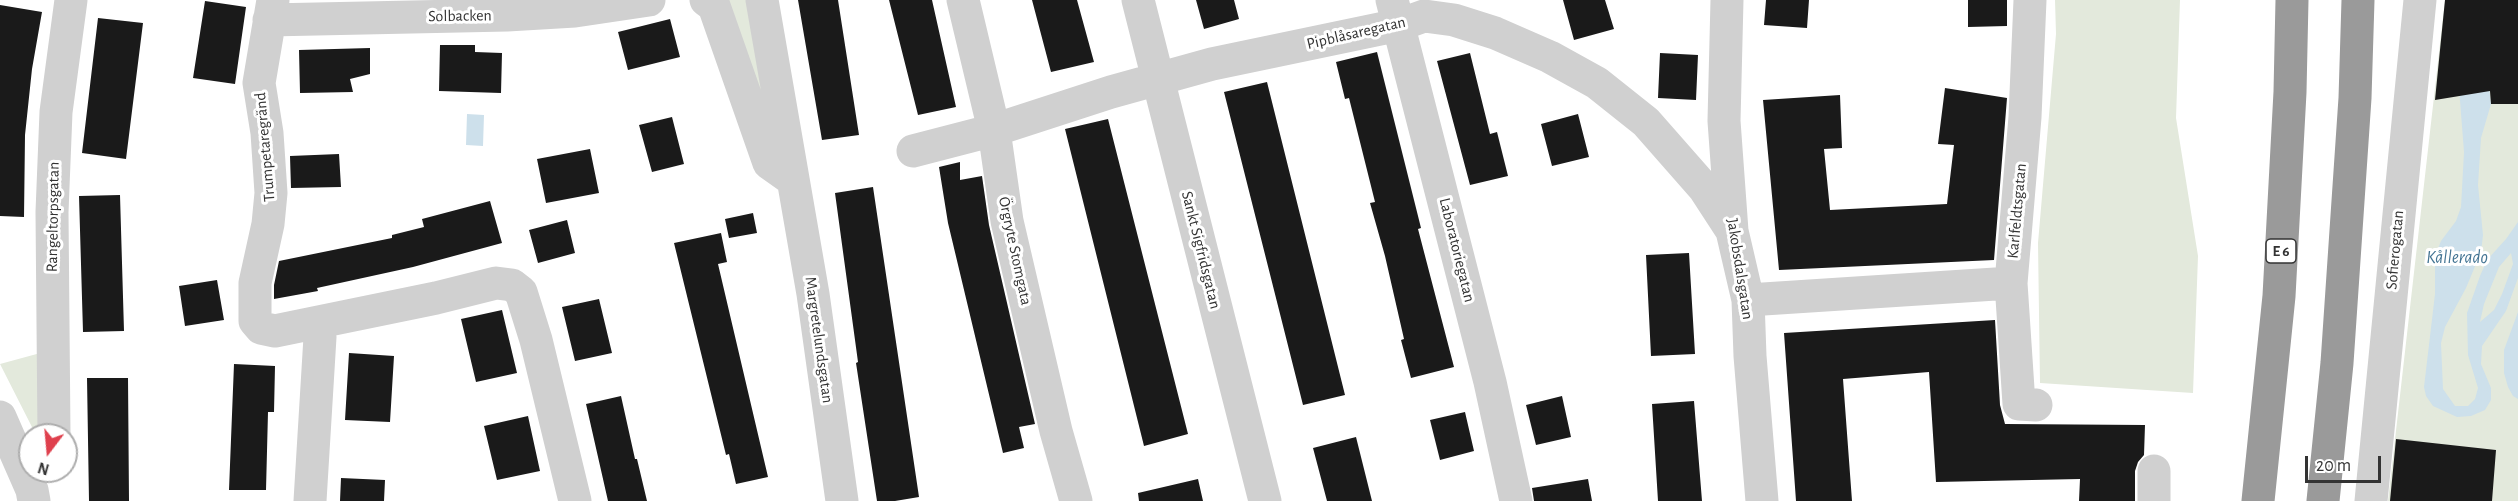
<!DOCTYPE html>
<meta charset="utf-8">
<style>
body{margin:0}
#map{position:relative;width:2518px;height:501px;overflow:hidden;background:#fff;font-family:"Alegreya Sans",sans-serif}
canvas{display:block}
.north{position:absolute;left:18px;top:423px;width:60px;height:60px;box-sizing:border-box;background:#fff;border:2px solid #adadad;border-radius:50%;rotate:196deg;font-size:16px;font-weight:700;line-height:24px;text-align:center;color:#333}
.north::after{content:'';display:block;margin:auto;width:21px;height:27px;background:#df404d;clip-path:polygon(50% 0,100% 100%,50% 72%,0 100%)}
.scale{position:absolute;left:2305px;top:456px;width:76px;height:27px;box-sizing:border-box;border:3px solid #333;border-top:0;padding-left:8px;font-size:18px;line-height:21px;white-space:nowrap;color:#333;-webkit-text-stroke:4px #fff;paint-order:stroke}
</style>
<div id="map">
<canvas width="2518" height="501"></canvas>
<div class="north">N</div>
<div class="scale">20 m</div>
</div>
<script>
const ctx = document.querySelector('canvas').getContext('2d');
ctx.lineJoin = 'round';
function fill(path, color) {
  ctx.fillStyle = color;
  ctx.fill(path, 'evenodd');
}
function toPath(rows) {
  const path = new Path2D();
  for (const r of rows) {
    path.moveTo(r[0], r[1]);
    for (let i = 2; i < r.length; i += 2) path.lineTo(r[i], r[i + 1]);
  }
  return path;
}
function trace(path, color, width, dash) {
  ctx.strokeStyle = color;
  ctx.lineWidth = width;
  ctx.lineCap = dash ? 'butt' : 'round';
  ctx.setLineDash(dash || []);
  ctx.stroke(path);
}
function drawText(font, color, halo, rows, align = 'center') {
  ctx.font = font + ' "Alegreya Sans",sans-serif';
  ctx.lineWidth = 6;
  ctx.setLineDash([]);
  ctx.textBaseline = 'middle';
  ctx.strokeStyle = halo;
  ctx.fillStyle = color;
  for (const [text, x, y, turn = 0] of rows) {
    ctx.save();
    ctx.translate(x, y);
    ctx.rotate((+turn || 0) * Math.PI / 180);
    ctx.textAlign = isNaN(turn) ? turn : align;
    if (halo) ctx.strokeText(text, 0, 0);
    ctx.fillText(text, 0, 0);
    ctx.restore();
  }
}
const green = toPath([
 [724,0,751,0,781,165],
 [2055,0,2180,0,2176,118,2198,256,2193,393,2040,383,2038,243,2056,34],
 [2445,0,2518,0,2518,501,2388,501],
 [44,352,42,430,34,431,0,364]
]);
const water = toPath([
 [2487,70,2491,104,2481,138,2478,185,2483,235,2481,252,2466,288,2445,327,2441,343,2443,389,2455,406,2468,406,2475,399,2478,388,2468,355,2467,313,2480,276,2487,260,2506,239,2518,222,2518,278,2506,311,2482,346,2481,364,2491,388,2491,400,2485,410,2471,416,2457,417,2433,406,2426,396,2424,387,2435,294,2435,256,2441,241,2456,221,2461,207,2464,152,2458,75],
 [2511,253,2513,264,2502,294,2494,310,2480,322,2484,304,2499,267],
 [467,114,484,115,483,146,466,145],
 [2518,312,2518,399,2513,396,2508,387,2504,373,2504,350]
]);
const building = toPath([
 [798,0,838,0,859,135,822,140],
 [889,0,932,0,956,107,918,115],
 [1032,0,1077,0,1094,62,1051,72],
 [1196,0,1234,0,1239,19,1204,29],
 [1563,0,1605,0,1614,29,1574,40],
 [1766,0,1809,0,1807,28,1764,25],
 [1968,0,2007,0,2007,26,1968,27],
 [2445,0,2518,0,2518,104,2491,104,2490,91,2435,100],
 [205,1,246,7,235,84,193,78],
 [0,5,42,12,32,69,25,135,24,217,0,216],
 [98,18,143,23,126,159,82,153],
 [670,19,680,57,628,70,618,32],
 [440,45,475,45,475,52,502,53,501,93,439,91],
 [370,48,370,74,350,79,353,92,300,93,299,50],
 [1377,52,1421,228,1418,229,1454,367,1411,378,1401,340,1404,339,1385,256,1370,203,1375,202,1349,98,1345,99,1336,62],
 [1470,53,1490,134,1497,132,1508,176,1470,185,1437,61],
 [1660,53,1698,55,1696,100,1658,98],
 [1267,82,1345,395,1303,405,1224,92],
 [1945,88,2007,98,1994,260,1779,270,1763,100,1840,95,1842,148,1824,149,1830,210,1947,204,1954,145,1938,144],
 [1578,114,1589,157,1552,166,1541,124],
 [672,117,684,164,652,172,639,125],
 [1108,119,1188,434,1144,446,1065,129],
 [590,149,599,193,546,203,537,159],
 [339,154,341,187,291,188,290,156],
 [960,162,960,180,982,176,989,225,1035,424,1019,427,1024,448,1003,453,948,223,939,167],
 [873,187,919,497,895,501,877,501,856,363,858,362,835,193],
 [120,195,124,331,83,332,79,196],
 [490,201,502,243,413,267,317,288,318,291,274,299,274,285,279,261,392,238,392,235,424,227,422,219],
 [753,213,757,233,729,238,725,219],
 [567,220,575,253,538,263,529,230],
 [721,233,727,262,718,264,768,477,736,484,729,454,726,455,674,243],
 [1689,253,1695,354,1651,356,1646,255],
 [217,280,224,320,185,326,179,286],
 [599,299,612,353,575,361,562,307],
 [502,310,517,373,476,382,461,319],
 [1995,320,2000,405,2005,424,2145,425,2144,455,2138,462,2135,471,2135,501,2079,501,2080,479,1936,482,1929,372,1843,379,1852,501,1796,501,1784,333],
 [349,353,394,356,390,422,345,420],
 [234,364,275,366,274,412,268,412,266,490,229,490],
 [87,378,128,378,129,501,89,501],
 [621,396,635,459,637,459,647,501,608,501,586,404],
 [1562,396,1571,437,1536,445,1526,405],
 [1694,401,1702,501,1658,501,1652,404],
 [1465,412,1474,451,1440,460,1430,420],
 [528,416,540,471,497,480,484,426],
 [1356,437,1372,501,1327,501,1313,448],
 [2396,439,2496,450,2492,501,2390,501],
 [341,478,385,480,384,501,340,501],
 [1198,479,1203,501,1139,501,1138,493],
 [1588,479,1592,501,1534,501,1532,488]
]);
const minor = toPath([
 [273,0,259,83,267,133,271,193,268,224,255,283,255,321,261,328,275,331,436,298,496,283,512,285,521,292,536,340,575,501],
 [706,0,714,6,769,163,793,180],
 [762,0,813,294,842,501],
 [963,0,994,130,1007,221,1056,431,1076,501],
 [1138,0,1265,501],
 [1392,0,1490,382,1516,501],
 [1727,0,1724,121,1732,231,1748,300,1750,356,1762,501],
 [2030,0,2025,117,2011,283,2019,404,2036,405],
 [269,20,507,15,575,11,649,0],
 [913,151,994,130,1111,92,1212,64,1399,25,1424,16,1454,20,1495,33,1550,57,1597,83,1646,122,1704,188,1732,231],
 [1748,300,2011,283],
 [0,417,32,490,34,501],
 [54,435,52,212,56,112,71,0],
 [2154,471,2154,501],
 [310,501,320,337,318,323],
 [2371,501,2420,0]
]);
const highway = toPath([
 [2258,501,2279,296,2290,92,2292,0],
 [2323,501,2337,363,2355,98,2358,0]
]);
const shields = [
 [2281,251,30]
];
const shieldNames = [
 ["E 6",2281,251]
];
const streetNames = [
 ["Solbacken",460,16,-1],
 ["Pipblåsaregatan",1356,33,-13],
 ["Trumpetaregränd",265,147,-95],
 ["Karlfeldtsgatan",2017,211,-85],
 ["Rangeltorpsgatan",53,217,-89],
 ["Sankt Sigfridsgatan",1201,250,76],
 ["Laboratoriegatan",1457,250,76],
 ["Sofierogatan",2395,250,-85],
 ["Örgryte Stomgata",1015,251,78],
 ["Jakobsdalsgatan",1740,269,81],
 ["Margretelundsgatan",819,340,82]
];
const waterNames = [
 ["Kållerado",2457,258]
];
fill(green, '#e3e9dc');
fill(water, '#cde0eb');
fill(building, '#1a1a1a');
trace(minor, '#d0d0d0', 33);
trace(highway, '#9a9a9a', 33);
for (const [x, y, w] of shields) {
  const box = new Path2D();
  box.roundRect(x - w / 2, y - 12, w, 24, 4.5);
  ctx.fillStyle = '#fff';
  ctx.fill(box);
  trace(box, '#333', 1.5);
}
drawText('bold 15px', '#333', null, shieldNames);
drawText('16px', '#333', '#fff', streetNames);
drawText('italic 18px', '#437493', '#fff', waterNames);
</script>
